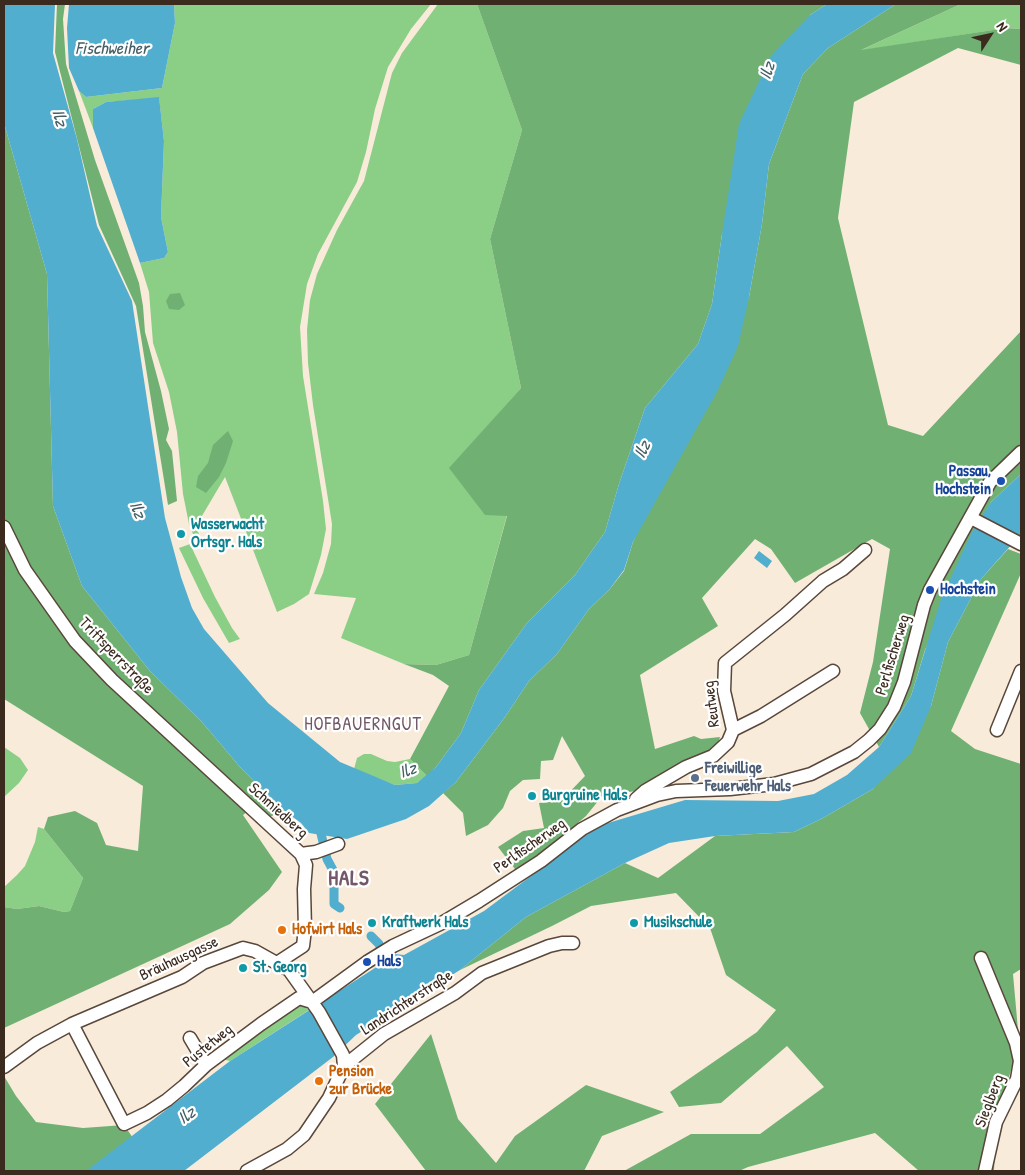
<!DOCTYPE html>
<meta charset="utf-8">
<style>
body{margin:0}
#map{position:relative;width:1025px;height:1175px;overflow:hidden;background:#f9ebda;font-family:"Patrick Hand",sans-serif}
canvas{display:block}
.frame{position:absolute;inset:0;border:5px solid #3b2a1e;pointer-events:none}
.north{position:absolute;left:965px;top:10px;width:50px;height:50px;-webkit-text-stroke:4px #fff;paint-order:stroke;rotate:55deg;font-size:14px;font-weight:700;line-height:20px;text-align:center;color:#3b2a1e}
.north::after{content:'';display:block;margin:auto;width:18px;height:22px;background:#3b2a1e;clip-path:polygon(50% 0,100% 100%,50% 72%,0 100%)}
</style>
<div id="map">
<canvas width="1025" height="1175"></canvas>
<div class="frame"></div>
<div class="north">N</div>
</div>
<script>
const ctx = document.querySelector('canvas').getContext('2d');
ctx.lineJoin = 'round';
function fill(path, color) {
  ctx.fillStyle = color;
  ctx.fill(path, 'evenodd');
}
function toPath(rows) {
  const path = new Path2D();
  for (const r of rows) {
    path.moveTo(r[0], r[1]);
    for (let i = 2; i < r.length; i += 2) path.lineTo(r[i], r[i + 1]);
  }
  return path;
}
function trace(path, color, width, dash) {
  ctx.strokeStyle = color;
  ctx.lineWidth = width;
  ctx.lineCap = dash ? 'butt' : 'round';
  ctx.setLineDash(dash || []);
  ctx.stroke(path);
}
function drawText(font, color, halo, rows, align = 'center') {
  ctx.font = font + ' "Patrick Hand",sans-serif';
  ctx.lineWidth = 4.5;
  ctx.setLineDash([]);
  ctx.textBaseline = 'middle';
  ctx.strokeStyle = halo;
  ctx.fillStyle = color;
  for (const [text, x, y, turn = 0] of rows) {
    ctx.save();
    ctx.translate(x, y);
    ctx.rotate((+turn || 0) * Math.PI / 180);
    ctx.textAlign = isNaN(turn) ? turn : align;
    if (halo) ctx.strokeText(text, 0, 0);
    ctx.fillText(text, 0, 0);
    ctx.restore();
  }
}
const green = toPath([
 [174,4,431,4,411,29,388,67,375,109,366,152,357,182,318,254,307,284,300,327,303,376,323,501,326,529,321,555,309,594,294,604,277,612,225,477,196,526,201,540,195,539,189,524,183,494,177,432,169,392,153,343,149,292,140,263,164,258,168,252,161,217,164,141,159,98,106,102,93,109,93,128,79,91,86,97,162,88,175,23],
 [438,4,477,4,522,130,490,239,521,388,450,468,507,515,469,655,436,665,404,664,341,638,356,598,314,594,323,573,331,544,332,524,313,405,308,363,307,330,310,300,317,274,337,230,364,181,392,73,402,53],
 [961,4,1021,4,1021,29,1006,28,859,51],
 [190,544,215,597,232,628,240,639,229,643,203,598,179,548],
 [4,747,20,758,28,770,19,783,4,797],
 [364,754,371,754,387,761,395,762,410,759,427,776,417,783,395,785,354,769,357,758],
 [38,827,44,829,83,878,70,911,64,912,39,906,17,909,4,907,4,887,17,875,25,866,35,842],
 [300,1004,309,1010,230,1061,216,1058]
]);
const forest = toPath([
 [57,4,65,4,63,19,66,64,95,160,139,283,143,306,145,332,161,391,169,429,166,440,172,451,177,501,168,505,136,306,99,225,55,52],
 [477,4,827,4,810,15,722,234,712,304,698,344,645,408,619,484,605,532,575,575,527,623,479,690,461,733,436,767,427,776,410,759,449,686,433,675,404,664,436,665,469,655,507,516,485,515,449,468,521,388,490,239,522,130],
 [896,4,961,4,861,50,1006,28,1021,29,1021,65,958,48,854,102,838,218,888,425,923,436,1021,331,1021,474,991,502,925,650,911,696,879,747,860,713,873,662,890,549,872,539,795,583,771,549,755,539,702,598,718,626,640,675,655,749,694,736,701,739,720,737,716,751,637,791,603,795,586,816,518,873,498,847,523,831,544,828,539,803,561,801,585,776,562,736,553,760,541,761,540,779,523,780,510,791,503,808,488,825,466,836,463,813,443,793,456,782,505,717,529,681,557,654,589,609,609,590,624,571,633,542,749,297,762,224,769,164,803,74,828,48],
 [4,123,47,274,53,506,82,586,150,671,202,722,240,767,286,812,268,817,256,805,243,815,282,872,269,890,230,924,4,1028,4,907,17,909,39,906,64,912,70,911,83,878,44,829,48,817,75,811,97,823,106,845,138,851,143,786,4,699],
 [180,293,185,305,179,310,169,309,166,301,170,294],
 [228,431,233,441,226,463,219,477,206,493,196,487,198,476,208,463,213,445],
 [1008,549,1021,554,1021,573,951,731,975,749,1021,764,1021,969,1013,974,1019,1041,996,1124,994,1171,919,1171,875,1133,748,1167,739,1171,624,1171,691,1134,760,1134,824,1087,787,1046,721,1103,679,1107,670,1092,757,1032,776,1010,726,975,710,928,676,893,591,906,552,926,460,970,526,917,625,863,658,878,715,836,794,832,823,818,873,789,931,706,948,642,981,579],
 [431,1034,458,1119,496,1163,515,1136,586,1085,664,1112,602,1136,584,1171,426,1171,375,1104],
 [4,1076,16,1096,36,1122,83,1128,124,1125,133,1138,87,1171,4,1171]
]);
const water = toPath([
 [4,4,55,4,53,53,77,139,97,226,132,301,165,518,181,577,192,608,204,629,268,703,340,762,395,785,417,783,436,767,461,733,479,690,527,623,575,575,605,532,619,484,645,408,698,344,712,304,722,234,739,124,771,56,810,15,827,4,896,4,828,48,803,74,769,164,762,224,749,297,738,346,718,390,633,542,624,570,609,590,589,609,557,654,529,681,505,717,456,782,429,806,406,819,347,839,309,833,301,823,286,812,240,767,202,722,150,671,82,586,53,506,47,274,4,123],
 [69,4,174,4,175,23,162,88,86,97,79,91,69,68,67,28],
 [159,97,164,141,161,217,168,252,164,258,140,263,93,128,93,109,106,102],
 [1021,474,1021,534,981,579,948,642,931,706,911,753,873,789,823,818,794,832,715,836,669,843,625,863,526,917,460,970,356,1035,333,1057,184,1171,86,1171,230,1061,378,966,376,957,390,949,395,954,404,955,484,911,598,826,685,800,778,801,814,794,847,775,879,747,911,696,941,599,971,534,991,502],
 [759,551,772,561,767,568,754,558]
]);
const canal = toPath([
 [319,825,327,859,334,872,334,904,340,908],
 [371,936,379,944,384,956]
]);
const minor = toPath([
 [971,518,1021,544],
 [4,527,25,570,75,641,112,680,301,854,306,865,304,889,305,929,303,946,277,963],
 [733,730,761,716,833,671],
 [997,730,1021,671],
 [636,799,645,791,686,767,713,756,728,742,733,730,724,691,725,663,785,615,823,581,843,569,865,550],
 [301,854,316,852,338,844],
 [981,958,1016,1043,1020,1061,1017,1079,996,1122,985,1171],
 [312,1002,367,962,393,946,442,923,479,901,541,861,582,829,617,810,657,795,676,791,730,789,774,784,811,774,854,752,869,740,880,729,894,707,904,682,924,605,930,590,990,482,1021,452],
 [72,1024,124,1124,147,1113,167,1100,184,1086,206,1065,261,1024,299,998,312,1002],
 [190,1038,206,1065],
 [4,1067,37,1043,72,1024,182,977,203,963,243,948,255,951,289,970,319,1012,343,1055,344,1066],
 [247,1171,287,1149,304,1135,329,1098,344,1066,384,1034,455,993,482,973,549,946,562,943,573,943]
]);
const markers = [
 [1001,481,5,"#1a4fb4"],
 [181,534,5,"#0f9aa8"],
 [930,590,5,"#1a4fb4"],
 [695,778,5,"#5c6f8a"],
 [532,796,5,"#0f9aa8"],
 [372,923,5,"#0f9aa8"],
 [634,923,5,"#0f9aa8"],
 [282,930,5,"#e8710a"],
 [367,962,5,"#1a4fb4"],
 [243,968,5,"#0f9aa8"],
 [319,1081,5,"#e8710a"]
];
const transitNames = [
 ["Passau,",991,472,"right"],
 ["Hochstein",991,490,"right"],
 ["Hochstein",940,590],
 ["Hals",377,962]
];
const cultureNames = [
 ["Wasserwacht",191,525],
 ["Ortsgr. Hals",191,543],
 ["Burgruine Hals",542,796],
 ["Kraftwerk Hals",382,923],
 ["Musikschule",644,923],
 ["St. Georg",253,968]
];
const streetNames = [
 ["Perlfischerweg",893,655,-73],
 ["Triftsperrstraße",116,656,46],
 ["Reutweg",712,704,-97],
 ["Schmiedberg",278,811,42],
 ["Perlfischerweg",530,846,-35],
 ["Bräuhausgasse",179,959,-25],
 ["Landrichterstraße",407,1003,-33],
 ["Pustetweg",208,1046,-39],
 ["Sieglberg",990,1101,-69]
];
const serviceNames = [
 ["Freiwillige",705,769],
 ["Feuerwehr Hals",705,787]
];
const foodNames = [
 ["Hofwirt Hals",292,930],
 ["Pension",329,1072],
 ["zur Brücke",329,1090]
];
const waterNames = [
 ["Fischweiher",112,49],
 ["Ilz",768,71,-72],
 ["Ilz",59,118,74],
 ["Ilz",643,450,-64],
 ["Ilz",137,510,67],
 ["Ilz",408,771,-20],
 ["Ilz",187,1116,-36]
];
const neighbourhoodNames = [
 ["HOFBAUERNGUT",363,725]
];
const districtNames = [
 ["HALS",349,879]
];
fill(green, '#8bce86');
fill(forest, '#70b173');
fill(water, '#51aecf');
trace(canal, '#51aecf', 9);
trace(minor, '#58473a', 15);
trace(minor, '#fff', 12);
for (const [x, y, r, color] of markers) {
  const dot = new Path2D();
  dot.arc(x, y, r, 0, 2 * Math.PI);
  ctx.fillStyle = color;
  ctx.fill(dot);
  trace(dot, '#fff', 2);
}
drawText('bold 16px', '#164399', '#fff', transitNames, 'left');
drawText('bold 16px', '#0d838f', '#fff', cultureNames, 'left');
drawText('16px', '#3b2a1e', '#fff', streetNames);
drawText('bold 16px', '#4e5e75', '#fff', serviceNames, 'left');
drawText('bold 16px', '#c56008', '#fff', foodNames, 'left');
drawText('italic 18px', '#445f65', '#fff', waterNames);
ctx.letterSpacing = '1px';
drawText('18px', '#725868', '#fff', neighbourhoodNames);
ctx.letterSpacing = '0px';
ctx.letterSpacing = '1px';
drawText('bold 21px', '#725868', '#fff', districtNames);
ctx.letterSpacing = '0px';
</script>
